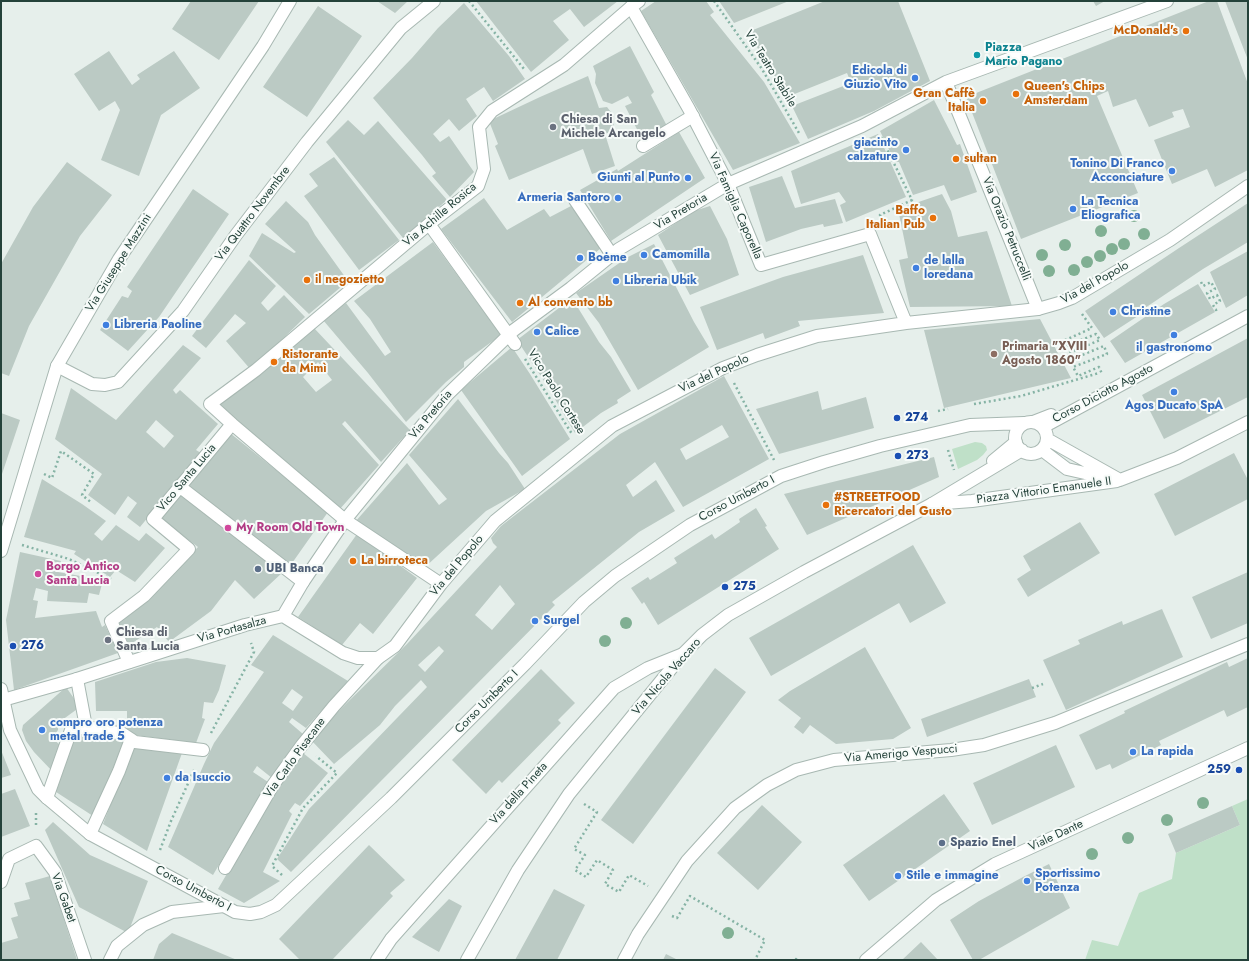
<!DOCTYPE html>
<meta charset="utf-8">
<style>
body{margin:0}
#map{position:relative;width:1249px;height:961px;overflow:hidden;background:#e6efeb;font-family:Jost,sans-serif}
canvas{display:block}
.frame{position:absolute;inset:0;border:2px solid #24423a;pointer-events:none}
</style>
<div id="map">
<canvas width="1249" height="961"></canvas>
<div class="frame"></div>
</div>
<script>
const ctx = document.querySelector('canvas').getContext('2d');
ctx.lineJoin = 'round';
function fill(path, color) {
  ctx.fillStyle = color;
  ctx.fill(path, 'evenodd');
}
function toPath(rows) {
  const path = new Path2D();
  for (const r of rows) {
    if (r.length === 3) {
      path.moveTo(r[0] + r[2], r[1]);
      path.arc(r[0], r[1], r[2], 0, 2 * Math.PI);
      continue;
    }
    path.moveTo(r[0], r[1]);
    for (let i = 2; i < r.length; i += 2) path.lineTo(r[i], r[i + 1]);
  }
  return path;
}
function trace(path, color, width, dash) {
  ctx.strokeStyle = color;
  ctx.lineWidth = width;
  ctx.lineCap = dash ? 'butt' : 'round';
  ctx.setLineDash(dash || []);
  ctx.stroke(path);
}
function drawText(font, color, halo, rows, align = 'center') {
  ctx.font = font + ' Jost,sans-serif';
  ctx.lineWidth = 4;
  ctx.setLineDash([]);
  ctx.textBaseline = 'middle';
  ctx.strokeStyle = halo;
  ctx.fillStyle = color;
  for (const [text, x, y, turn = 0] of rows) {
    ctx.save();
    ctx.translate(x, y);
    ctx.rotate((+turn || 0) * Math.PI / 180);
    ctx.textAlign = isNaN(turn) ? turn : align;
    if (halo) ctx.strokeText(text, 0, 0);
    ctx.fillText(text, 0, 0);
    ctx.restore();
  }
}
const green = toPath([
 [975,442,982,443,986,446,987,450,983,455,977,460,958,469,952,449],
 [1248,799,1248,960,1085,960,1092,940,1118,946,1139,893,1172,879,1176,853,1240,825,1232,806]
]);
const building = toPath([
 [191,1,259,1,219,60,172,29],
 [377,1,408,1,395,13],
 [476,1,618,1,584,27,570,9,553,21,569,40,531,72],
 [656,1,706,1,714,12,710,15,764,82,800,143,733,170,641,11],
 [719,1,789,1,734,23],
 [825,1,898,1,930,81,874,111,808,139,792,106,851,83,847,73,787,97,748,32],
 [1093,1,1105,1,1096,6],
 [1209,1,1217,1,1248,84,1248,170,1215,187,1207,169,1172,184,1154,140,1190,127,1183,109,1172,112,1174,117,1149,127,1136,99,1113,107,1108,91,1097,96,1138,193,1021,239,966,97],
 [1225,1,1248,1,1248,60],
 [464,3,509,56,525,79,493,101,484,87,466,99,477,116,459,131,449,119,433,134,440,142,449,136,474,172,450,197,432,176,436,173,422,155,373,98,412,58,438,28],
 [318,6,362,36,307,117,263,87],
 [630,46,654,92,651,95,667,126,642,139,625,106,632,103,628,96,612,104,603,101,595,83,596,74,593,66],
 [109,51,132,85,140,79,137,75,174,51,200,88,161,115,139,176,101,160,120,110,115,101,99,111,74,74],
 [588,76,599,108,607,107,614,116,614,126,610,132,605,134,615,166,592,174,583,149,509,180,495,146,498,144,489,121,540,97],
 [934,100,957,145,960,144,977,192,951,201,944,185,913,195,899,162,895,162,880,131],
 [348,120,364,135,378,121,447,200,403,238,326,142],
 [679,132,705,178,611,241,580,190,617,169,618,171],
 [878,134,906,197,846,222,840,205,846,202,839,192,801,204,791,171],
 [334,157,399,240,359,270,304,196,318,186,309,174],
 [67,162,112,195,80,236,29,326,9,376,1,373,1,264,33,207],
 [782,176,795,208,835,199,843,223,824,227,823,224,801,229,766,242,749,187],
 [193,189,229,214,159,317,128,351,100,330,122,296,128,298,132,291,127,287],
 [942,194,951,211,958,237,987,231,1012,306,910,307,899,260,908,258,898,209],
 [484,198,507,230,544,209,550,217,571,206,601,248,512,322,441,229],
 [286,201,308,222,315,235,348,281,309,314,249,256,262,233,294,253,296,252,265,224],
 [1248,203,1248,242,1203,269,1139,312,1141,314,1104,338,1085,311,1179,248],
 [710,206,727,239,739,275,690,295,658,235,694,211],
 [433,242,501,335,464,362,464,367,446,382,406,422,368,373,323,320,346,303,385,356,391,352,370,319,354,301],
 [654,244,694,322,709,347,638,390,599,323,576,293,628,257],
 [1248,251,1248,295,1226,308,1210,272],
 [863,255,884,313,798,321,800,326,765,339,763,333,717,350,700,307,783,277],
 [249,260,276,286,261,303,268,311,284,295,305,317,251,370,226,341,246,323,235,314,206,348,192,336],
 [1198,284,1215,312,1125,363,1110,341,1164,304],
 [572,298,599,342,611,357,631,391,617,400,618,403,601,413,575,433,546,384,517,340],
 [1040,319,1071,378,944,408,924,330],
 [314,328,410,430,381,462,345,421,342,424,379,465,339,510,263,446,219,403,246,380,255,379],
 [318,362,332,380,316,392,303,377],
 [1248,338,1248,397,1164,439,1142,395],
 [183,345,201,358,173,390,176,394,180,390,218,424,196,450,201,453,140,527,127,517,137,503,128,496,115,515,88,495,102,474,55,439,71,388,116,420],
 [156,420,174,436,164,448,146,432],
 [512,347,530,374,570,439,522,476,461,390],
 [724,376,769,459,683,507,655,462,626,485,633,497,656,480,675,511,639,532,552,602,555,605,291,872,277,859,309,809,427,687,421,680,395,706,380,725,334,764,310,739,407,644,497,547,493,543,491,538,501,526,620,434],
 [722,425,729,437,686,460,680,449],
 [500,585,515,604,492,630,475,615],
 [439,646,444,651,425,672,418,665],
 [818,391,822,410,866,397,874,428,779,454,756,409],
 [458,399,499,453,508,463,525,489,486,511,423,569,355,522,407,463,439,505,447,499,409,455],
 [1,413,20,420,1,477],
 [230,433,328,512,290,566,184,485],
 [1234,453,1248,480,1248,499,1175,536,1154,494],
 [934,457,939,477,807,535,784,494],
 [42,479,82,504,106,521,94,534,102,541,116,525,139,541,146,533,165,548,135,582,116,570,110,577,74,554,76,551,24,537],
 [181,490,283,572,254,599,235,580,211,611,169,642,157,627,129,645,119,623,148,600,198,547,159,517],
 [756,508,767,526,765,527,779,549,658,625,644,602,642,604,631,588,648,577,650,580,677,563,674,558,712,534,715,539,740,522,739,519],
 [1080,522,1100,553,1028,597,1017,579,1031,570,1023,556],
 [357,534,417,578,373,634,360,623,342,645,298,617],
 [913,545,946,603,910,623,899,603,771,676,749,638],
 [20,552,61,561,58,572,103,580,99,595,89,593,87,603,47,601,48,591,36,588,33,600,38,601,35,618,96,611,102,627,105,625,118,653,14,690,6,620],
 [1248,572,1248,623,1211,639,1192,597],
 [1162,609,1183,657,1066,710,1043,660,1080,644,1078,640,1122,621,1123,625],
 [273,635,348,681,306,728,292,718,289,722,303,734,272,778,257,766,253,772,268,782,213,875,168,847,204,764,214,743,264,672,251,665],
 [292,689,303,697,293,711,282,703],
 [865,647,911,728,893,739,836,744,810,725,803,734,794,727,801,718,778,700,790,691],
 [187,658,226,665,219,690,213,703,204,702,202,718,205,719,196,743,127,734,127,711,96,711,95,682,156,662],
 [1248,658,1248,707,1227,717,1224,710,1159,741,1161,745,1112,769,1110,764,1096,770,1079,735,1125,713,1124,711,1227,662,1229,667],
 [715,668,746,692,633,844,601,820],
 [541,669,575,703,558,720,561,723,502,783,499,780,486,794,452,760],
 [1029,679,1036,697,927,737,921,719],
 [66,687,80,707,58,723,58,730,52,738,60,745,53,772,34,752,26,741,22,730,23,725],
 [75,734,126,739,117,767,93,816,53,790],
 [134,745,182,753,147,851,103,824],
 [1056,745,1075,787,992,825,973,783],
 [1,750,11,775,1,778],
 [303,753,328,773,300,806,295,803,289,811,292,814,263,872,280,881,244,903,218,889,277,788],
 [15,789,30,826,1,837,1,794],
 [944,794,970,831,869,901,843,865],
 [762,805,802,842,758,890,717,853],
 [1232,806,1240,825,1176,853,1168,834],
 [53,822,90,855,148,881,128,933,79,907,45,830],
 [369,845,405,880,390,893,393,896,332,960,300,960,279,939],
 [1049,864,1070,908,979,960,973,960,950,920,979,901,1023,877],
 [50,876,77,960,1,960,1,943,18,938,11,918,18,916,14,903,30,899,25,883],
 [554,889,585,905,557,960,515,960],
 [449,899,462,906,439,952,412,937],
 [172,933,206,947,237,960,153,960,159,944],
 [921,942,938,960,902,960],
 [666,954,678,960,663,960]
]);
const path = toPath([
 [469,1,524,69],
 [714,1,762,69,799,133],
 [881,137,912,200,880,215,881,218],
 [1201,282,1203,286,1211,282,1215,289,1207,293,1210,299,1217,295,1220,301,1213,305,1216,310,1218,309],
 [1082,314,1092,328,1061,342,1064,347,1096,334,1100,340,1067,354,1070,360,1104,346,1107,354,1073,367,1078,376,1099,367,1102,374],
 [525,359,572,434],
 [734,383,774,460],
 [974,404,1021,396,1099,373],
 [938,411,948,409],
 [948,450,954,470],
 [44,474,52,478,61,451,94,474,82,495,92,503],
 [22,545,69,559,111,579],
 [1032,688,1043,684],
 [211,733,254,652,251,643],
 [584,804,597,812,574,849,585,855,575,870,586,877,597,860,613,870,605,884,619,892,629,875,648,886],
 [36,813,36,828],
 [160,850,171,821,195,768],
 [282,875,272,866,303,808,337,773,316,756],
 [672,916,677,918,690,896,765,940,755,960],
 [796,960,796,959,798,960]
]);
const pedestrian = toPath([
 [946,82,1028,284,1038,309],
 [643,146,693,116],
 [575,200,612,255],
 [429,224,515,344],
 [232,424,345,520,447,395,514,330,571,288,619,249,728,184,862,126,946,82,1167,1],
 [179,486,303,582],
 [129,662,111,621,144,596,189,549,153,519,232,424,210,404,256,370,429,224,478,186,484,169,479,127,492,111,564,65,631,7],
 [77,679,86,727,123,734,135,742,203,750],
 [47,798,71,730,86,727],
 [90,834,119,771,131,739],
 [225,868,273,785,302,745,334,706,378,658]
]);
const minor = toPath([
 [639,1,631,7,689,109,728,184,761,265,870,234,906,323],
 [57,366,92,384,105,385,118,382,183,311,236,235,307,142,401,28,434,1],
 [1033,422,1051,415],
 [1043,427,1248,316],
 [932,504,972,501,1117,481],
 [283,616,343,653,358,658,378,658,395,646,441,584,495,521,612,426,723,368,757,355,817,336,906,323,1038,309,1059,303,1072,298,1170,240,1248,186],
 [3,700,77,679,245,625,283,616,303,582,345,520,441,584],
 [1,882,9,859,36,846,55,872,85,960],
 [110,960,117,946,143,925,172,912,224,906],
 [377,960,391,939,614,688,648,668,683,654],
 [624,960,638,934,687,861,735,808,767,785,796,770,834,760,951,750,984,745,1055,723,1248,644],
 [866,960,936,900,995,864,1248,748]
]);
const tertiary = toPath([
 [1031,438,16],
 [1047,439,1120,480,1177,458,1248,422],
 [1042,450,1067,469,1107,478],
 [993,461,1016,442],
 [1,551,57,366,119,259,263,46,290,1],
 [1,689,10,730,38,789,47,798,90,834,224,906,235,912,250,914,261,912,276,905,391,798,525,664,584,602,615,576,690,525,781,476,824,462,880,446,970,425,1024,423],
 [467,960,518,870,569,794,683,654,702,635,728,615,804,572,932,504,1022,450]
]);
const trees = [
 [1134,216],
 [1101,231],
 [1144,234],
 [1124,244],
 [1065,245],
 [1112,249],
 [1042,255],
 [1100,256],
 [1087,262],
 [1074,270],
 [1049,271],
 [626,623],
 [605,641],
 [1203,803],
 [1167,820],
 [1128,838],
 [1092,854],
 [728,933]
];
const markers = [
 [1186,31,4,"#e8710a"],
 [977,55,4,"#0f9aa8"],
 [915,78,4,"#3f7fe0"],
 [1016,94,4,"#e8710a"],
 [983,101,4,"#e8710a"],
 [553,127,4,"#6b7280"],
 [906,150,4,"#3f7fe0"],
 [956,159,4,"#e8710a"],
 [1172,171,4,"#3f7fe0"],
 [688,178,4,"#3f7fe0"],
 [618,198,4,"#3f7fe0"],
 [1073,209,4,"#3f7fe0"],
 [933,218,4,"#e8710a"],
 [644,255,4,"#3f7fe0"],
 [580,258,4,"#3f7fe0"],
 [916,268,4,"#3f7fe0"],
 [307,280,4,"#e8710a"],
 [616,281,4,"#3f7fe0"],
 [520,303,4,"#e8710a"],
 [1113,312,4,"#3f7fe0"],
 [106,325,4,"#3f7fe0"],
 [537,332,4,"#3f7fe0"],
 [1174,335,4,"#3f7fe0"],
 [994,354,4,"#8d6e63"],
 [274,362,4,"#e8710a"],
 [1174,392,4,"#3f7fe0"],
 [897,418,4,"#1a4fb4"],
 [898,456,4,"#1a4fb4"],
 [826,505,4,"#e8710a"],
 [228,528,4,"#d1479c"],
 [353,561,4,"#e8710a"],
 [258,569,4,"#5c6f8a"],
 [38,574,4,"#d1479c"],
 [725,587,4,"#1a4fb4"],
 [535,621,4,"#3f7fe0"],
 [108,640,4,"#6b7280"],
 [13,646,4,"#1a4fb4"],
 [42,730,4,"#3f7fe0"],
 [1133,752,4,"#3f7fe0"],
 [1239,770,4,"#1a4fb4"],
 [167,778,4,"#3f7fe0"],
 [942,843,4,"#5c6f8a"],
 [898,876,4,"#3f7fe0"],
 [1027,881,4,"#3f7fe0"]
];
const foodNames = [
 ["McDonald's",1178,31,"right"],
 ["Queen's Chips",1024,87],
 ["Amsterdam",1024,101],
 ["Gran Caffè",975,94,"right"],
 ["Italia",975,108,"right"],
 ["sultan",964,159],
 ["Baffo",925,211,"right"],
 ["Italian Pub",925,225,"right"],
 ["il negozietto",315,280],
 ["Al convento bb",528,303],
 ["Ristorante",282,355],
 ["da Mimì",282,369],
 ["#STREETFOOD",834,498],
 ["Ricercatori del Gusto",834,512],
 ["La birroteca",361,561]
];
const cultureNames = [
 ["Piazza",985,48],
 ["Mario Pagano",985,62]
];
const streetNames = [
 ["Via Teatro Stabile",770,69,58],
 ["Via Famiglia Caporella",735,206,66],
 ["Via Pretoria",681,212,-31],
 ["Via Quattro Novembre",253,214,-53],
 ["Via Achille Rosica",440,215,-40],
 ["Via Orazio Petruccelli",1006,229,68],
 ["Via Giuseppe Mazzini",119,263,-58],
 ["Via del Popolo",1095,283,-29],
 ["Via del Popolo",714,374,-25],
 ["Vico Paolo Cortese",556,392,58],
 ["Corso Diciotto Agosto",1103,394,-28],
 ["Via Pretoria",431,415,-50],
 ["Vico Santa Lucia",187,478,-50],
 ["Piazza Vittorio Emanuele II",1044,491,-8],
 ["Corso Umberto I",737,499,-28],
 ["Via del Popolo",457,566,-50],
 ["Via Portasalza",232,630,-16],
 ["Via Nicola Vaccaro",667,677,-49],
 ["Corso Umberto I",487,702,-45],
 ["Via Amerigo Vespucci",901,754,-5],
 ["Via Carlo Pisacane",295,758,-54],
 ["Via della Pineta",519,794,-48],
 ["Viale Dante",1056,836,-25],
 ["Corso Umberto I",193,889,28],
 ["Via Gabet",63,898,70]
];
const shopNames = [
 ["Edicola di",907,71,"right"],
 ["Giuzio Vito",907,85,"right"],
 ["giacinto",898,143,"right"],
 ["calzature",898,157,"right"],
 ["Tonino Di Franco",1164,164,"right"],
 ["Acconciature",1164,178,"right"],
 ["Giunti al Punto",680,178,"right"],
 ["Armeria Santoro",610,198,"right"],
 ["La Tecnica",1081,202],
 ["Eliografica",1081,216],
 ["Camomilla",652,255],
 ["Boėme",588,258],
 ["de lalla",924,261],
 ["loredana",924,275],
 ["Libreria Ubik",624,281],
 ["Christine",1121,312],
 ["Libreria Paoline",114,325],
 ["Calice",545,332],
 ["il gastronomo",1174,348,"center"],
 ["Agos Ducato SpA",1174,406,"center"],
 ["Surgel",543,621],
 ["compro oro potenza",50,723],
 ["metal trade 5",50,737],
 ["La rapida",1141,752],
 ["da Isuccio",175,778],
 ["Sportissimo",1035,874],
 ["Potenza",1035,888],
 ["Stile e immagine",906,876]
];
const worshipNames = [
 ["Chiesa di San",561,120],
 ["Michele Arcangelo",561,134],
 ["Chiesa di",116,633],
 ["Santa Lucia",116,647]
];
const educationNames = [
 ["Primaria \"XVIII",1002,347],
 ["Agosto 1860\"",1002,361]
];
const transitNames = [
 ["274",905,418],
 ["273",906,456],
 ["275",733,587],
 ["276",21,646],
 ["259",1231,770,"right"]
];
const hotelNames = [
 ["My Room Old Town",236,528],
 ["Borgo Antico",46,567],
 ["Santa Lucia",46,581]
];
const serviceNames = [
 ["UBI Banca",266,569],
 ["Spazio Enel",950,843]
];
fill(green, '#bfe0c8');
fill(building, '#bbcac4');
trace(pedestrian, '#a8b8b2', 14);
trace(minor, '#a8b8b2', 14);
trace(tertiary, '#a8b8b2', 14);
trace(path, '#86b3a5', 2.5, [2, 3]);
trace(pedestrian, '#fff', 12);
trace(minor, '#fff', 12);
trace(tertiary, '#fff', 12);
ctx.fillStyle = '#80af93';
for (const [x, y] of trees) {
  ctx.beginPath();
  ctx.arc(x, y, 6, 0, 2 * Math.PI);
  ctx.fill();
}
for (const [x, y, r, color] of markers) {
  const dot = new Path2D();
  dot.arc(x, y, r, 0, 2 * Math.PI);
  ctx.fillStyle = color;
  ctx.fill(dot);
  trace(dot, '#f7fbf9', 1.5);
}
drawText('bold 12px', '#c56008', '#f7fbf9', foodNames, 'left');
drawText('bold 12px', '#0d838f', '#f7fbf9', cultureNames, 'left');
drawText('12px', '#24423a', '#f7fbf9', streetNames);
drawText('bold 12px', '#366cbe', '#f7fbf9', shopNames, 'left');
drawText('bold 12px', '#5b616d', '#f7fbf9', worshipNames, 'left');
drawText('bold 12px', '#785e54', '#f7fbf9', educationNames, 'left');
drawText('bold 12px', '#164399', '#f7fbf9', transitNames, 'left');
drawText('bold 12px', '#b23c85', '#f7fbf9', hotelNames, 'left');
drawText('bold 12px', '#4e5e75', '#f7fbf9', serviceNames, 'left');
</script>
